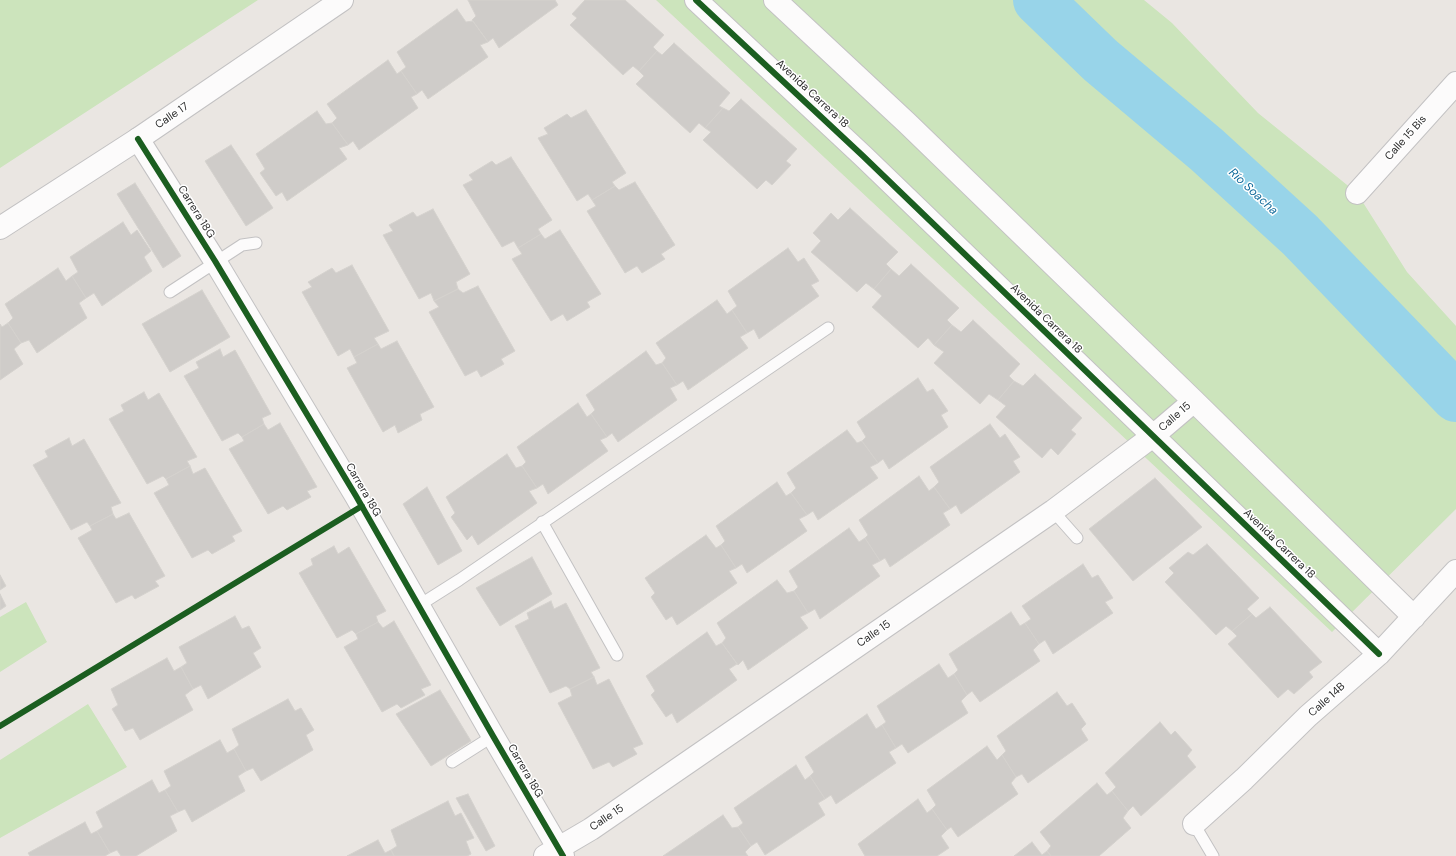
<!DOCTYPE html>
<meta charset="utf-8">
<style>
body{margin:0}
canvas{display:block;background:#eae6e2}
</style>
<canvas width="1456" height="856"></canvas>
<script>
const ctx = document.querySelector('canvas').getContext('2d');
ctx.lineJoin = 'round';
function fill(path, color) {
  ctx.fillStyle = color;
  ctx.fill(path, 'evenodd');
}
function toPath(rows) {
  const path = new Path2D();
  for (const r of rows) {
    path.moveTo(r[0], r[1]);
    for (let i = 2; i < r.length; i += 2) path.lineTo(r[i], r[i + 1]);
  }
  return path;
}
function trace(path, color, width, dash) {
  ctx.strokeStyle = color;
  ctx.lineWidth = width;
  ctx.lineCap = dash ? 'butt' : 'round';
  ctx.setLineDash(dash || []);
  ctx.stroke(path);
}
function drawText(font, color, halo, rows, align = 'center') {
  ctx.font = font + ' "DM Sans",sans-serif';
  ctx.lineWidth = 3;
  ctx.setLineDash([]);
  ctx.textBaseline = 'middle';
  ctx.strokeStyle = halo;
  ctx.fillStyle = color;
  for (const [text, x, y, turn = 0] of rows) {
    ctx.save();
    ctx.translate(x, y);
    ctx.rotate((+turn || 0) * Math.PI / 180);
    ctx.textAlign = isNaN(turn) ? turn : align;
    if (halo) ctx.strokeText(text, 0, 0);
    ctx.fillText(text, 0, 0);
    ctx.restore();
  }
}
const green = toPath([
 [0,0,258,0,0,168],
 [656,0,1144,0,1172,23,1258,113,1357,193,1407,272,1456,326,1456,509,1332,632],
 [26,602,47,642,0,672,0,617],
 [88,704,127,767,0,838,0,760]
]);
const river = toPath([
 [1038,0,1100,60,1207,150,1300,235,1456,397]
]);
const building = toPath([
 [468,0,555,0,558,5,499,48,493,38,488,42,472,20,476,16,468,0],
 [585,0,625,0,664,35,653,47,657,51,639,71,633,66,623,75,570,25,577,18,572,14,585,0],
 [457,9,466,22,473,21,488,42,480,45,488,57,428,99,422,90,417,94,401,71,406,67,397,52,457,9],
 [674,43,730,93,719,106,723,108,705,128,699,123,690,133,636,84,644,76,639,71,657,51,662,55,674,43],
 [388,60,397,74,401,71,417,94,411,97,418,108,359,150,353,141,348,145,332,123,337,118,327,104,388,60],
 [741,99,797,149,786,161,791,165,772,185,766,180,757,189,703,140,711,132,705,128,723,108,729,111,741,99],
 [586,110,626,173,612,182,615,186,592,200,588,194,577,201,538,138,548,134,544,128,567,114,571,118,586,110],
 [317,111,326,124,332,123,348,145,339,148,347,159,287,201,282,192,276,196,260,173,265,169,256,154,317,111],
 [231,145,273,208,246,226,205,161,231,145],
 [511,157,552,220,538,229,541,234,518,248,514,241,502,247,463,185,473,180,469,175,492,161,496,165,511,157],
 [635,182,675,245,661,254,665,259,642,273,637,266,625,273,587,211,596,206,592,200,615,186,619,190,635,182],
 [135,183,181,256,163,268,117,194,135,183],
 [850,208,898,252,886,264,891,269,874,289,866,283,857,292,811,252,821,241,813,233,831,213,838,220,850,208],
 [433,209,470,274,456,282,458,289,434,301,431,293,419,299,383,235,393,231,389,225,413,212,417,217,433,209],
 [123,222,131,235,137,230,151,251,144,257,152,271,102,306,94,293,86,298,72,276,78,272,70,257,123,222],
 [560,230,601,294,587,302,590,307,567,321,563,314,551,321,512,259,522,254,518,248,541,234,545,239,560,230],
 [788,248,798,262,804,258,819,281,811,285,819,296,759,339,754,329,747,333,732,310,737,306,728,291,788,248],
 [911,264,959,308,947,320,952,325,934,345,928,338,918,348,872,307,882,296,874,289,891,269,899,276,911,264],
 [352,265,389,331,374,338,378,344,354,357,350,349,338,356,302,292,312,287,308,282,332,268,336,273,352,265],
 [58,268,66,281,72,276,86,298,79,303,87,318,37,353,29,340,21,343,8,323,13,318,5,304,58,268],
 [478,286,515,351,501,359,504,364,481,377,477,370,465,376,429,312,439,307,434,301,458,289,463,293,478,286],
 [202,290,230,337,170,372,142,324,202,290],
 [717,300,727,314,732,310,747,333,740,337,748,348,688,390,683,381,677,385,662,363,666,358,656,343,717,300],
 [973,320,1020,364,1009,376,1014,381,998,400,989,394,980,404,934,363,944,352,934,345,952,325,961,332,973,320],
 [8,323,21,343,14,349,23,364,0,380,0,324,2,327,8,323],
 [397,341,434,407,420,414,422,420,398,433,395,425,383,432,347,368,357,363,354,357,378,344,381,349,397,341],
 [220,349,223,357,235,350,271,414,262,418,264,424,242,437,238,433,222,441,184,376,199,368,196,362,220,349],
 [646,351,656,365,662,363,677,385,670,388,677,400,618,442,612,433,607,437,591,414,595,410,586,395,646,351],
 [1035,374,1082,418,1071,430,1076,434,1058,455,1051,448,1042,458,996,417,1006,406,998,400,1014,381,1023,386,1035,374],
 [918,378,927,392,933,389,948,411,941,415,948,427,889,469,883,459,878,463,862,441,866,437,857,422,918,378],
 [144,392,148,400,159,393,197,457,187,461,190,466,166,479,163,476,147,484,109,419,124,411,121,405,144,392],
 [578,403,587,417,591,414,607,437,600,440,608,451,548,494,543,484,537,488,522,466,526,462,517,447,578,403],
 [280,423,317,487,307,491,311,497,287,510,283,506,268,514,229,449,244,441,242,437,264,424,268,430,280,423],
 [990,424,1000,438,1005,434,1020,457,1013,461,1020,472,961,514,956,505,950,509,934,487,939,482,930,467,990,424],
 [847,430,857,443,862,441,878,463,870,467,878,478,818,520,813,511,807,515,791,493,796,488,787,473,847,430],
 [69,438,72,446,84,439,121,503,111,507,113,514,90,526,87,522,71,530,33,465,48,457,45,451,69,438],
 [507,454,516,468,522,466,537,488,529,491,537,503,478,545,472,535,467,540,451,517,455,513,446,497,507,454],
 [190,466,193,474,205,468,242,531,232,536,235,541,212,554,208,550,192,558,154,493,169,485,166,479,190,466],
 [919,476,929,491,934,487,950,509,943,513,950,525,890,567,885,558,880,561,865,538,868,535,859,520,919,476],
 [1155,478,1202,527,1133,581,1089,529,1155,478],
 [777,482,786,496,791,493,807,515,799,519,807,531,747,573,742,564,736,568,721,545,725,541,716,526,777,482],
 [427,487,462,551,438,565,403,504,427,487],
 [129,513,165,576,155,581,159,586,135,599,132,595,116,603,78,538,92,530,90,526,113,514,116,519,129,513],
 [849,528,859,542,865,538,880,561,872,565,880,576,820,619,815,609,808,613,794,591,798,587,789,571,849,528],
 [706,535,716,548,721,545,736,568,729,571,737,583,677,625,672,616,666,620,651,597,655,593,645,578,706,535],
 [1207,544,1259,598,1247,609,1252,614,1232,631,1226,626,1216,635,1165,582,1174,573,1169,568,1188,552,1193,555,1207,544],
 [334,546,338,554,349,547,386,611,376,616,378,622,356,634,352,630,337,638,299,573,313,565,311,559,334,546],
 [532,557,552,594,500,626,476,588,532,557],
 [1083,564,1092,578,1098,575,1113,598,1105,602,1113,613,1053,654,1045,640,1039,644,1025,623,1031,619,1022,606,1083,564],
 [0,575,6,586,0,590,0,575],
 [777,580,787,593,794,591,808,613,800,617,808,628,748,670,743,660,738,665,722,643,726,638,717,623,777,580],
 [0,594,6,606,0,610,0,594],
 [551,601,554,609,566,603,600,668,591,672,594,677,570,689,566,686,550,693,515,626,529,619,527,613,551,601],
 [1270,607,1322,662,1309,672,1313,677,1294,694,1288,689,1278,698,1228,644,1237,636,1232,631,1252,614,1256,618,1270,607],
 [1011,612,1020,626,1025,623,1039,644,1033,650,1040,661,980,702,972,691,967,695,954,674,958,670,949,654,1011,612],
 [235,616,242,629,249,626,261,648,253,653,261,667,208,699,201,685,193,689,181,667,187,663,179,647,235,616],
 [394,621,431,685,421,689,425,695,401,708,397,704,382,712,344,647,358,639,356,634,378,622,383,628,394,621],
 [707,632,716,646,722,643,737,664,729,669,737,680,677,723,672,713,666,717,651,695,655,691,646,676,707,632],
 [167,658,174,671,181,667,193,689,185,695,193,710,140,740,133,728,125,731,112,709,118,705,111,689,167,658],
 [939,664,948,678,954,674,967,695,961,701,968,713,908,753,902,744,896,748,882,725,886,722,877,706,939,664],
 [594,677,597,685,609,679,643,744,633,748,637,754,613,767,609,762,593,769,558,703,572,696,570,689,594,677],
 [440,690,471,741,431,766,396,714,440,690],
 [1057,692,1067,706,1072,703,1086,724,1081,729,1088,740,1028,783,1022,774,1016,777,1002,755,1006,751,997,736,1057,692],
 [288,699,295,711,301,708,314,730,306,735,313,750,261,781,253,768,246,771,234,749,239,745,232,729,288,699],
 [867,714,876,729,882,725,896,748,889,752,896,763,836,804,831,795,825,799,810,776,814,772,805,757,867,714],
 [1160,722,1171,735,1175,731,1192,750,1187,756,1196,767,1141,816,1133,806,1128,811,1112,791,1116,787,1105,773,1160,722],
 [220,740,227,753,234,749,246,771,238,776,245,791,192,822,185,809,178,812,165,790,171,786,164,771,220,740],
 [987,746,997,760,1002,755,1016,777,1011,783,1018,794,958,837,951,827,947,830,932,809,936,805,927,790,987,746],
 [796,765,805,780,810,776,825,799,818,803,825,815,765,855,757,842,751,846,738,827,743,823,734,808,796,765],
 [152,780,159,793,165,790,178,812,170,816,177,831,136,856,121,856,117,850,110,853,97,831,103,827,96,812,152,780],
 [1097,783,1107,795,1112,791,1128,811,1123,818,1131,828,1099,856,1051,856,1047,851,1051,846,1040,832,1097,783],
 [468,794,495,846,486,851,456,798,468,794],
 [918,799,927,813,932,809,947,830,941,836,949,848,937,856,865,856,858,844,918,799],
 [448,801,455,816,461,813,474,838,466,841,471,854,467,856,394,856,391,850,397,846,391,830,448,801],
 [723,815,732,828,738,827,751,846,745,852,748,856,663,856,723,815],
 [85,822,91,834,97,831,110,853,105,856,30,856,28,853,85,822],
 [378,840,385,853,391,850,394,856,347,856,378,840],
 [1032,842,1042,855,1047,851,1051,856,1014,856,1032,842]
]);
const service = toPath([
 [170,292,242,245,256,243],
 [1053,511,1077,538],
 [542,522,617,655],
 [418,606,459,580,828,328],
 [452,762,493,736],
 [1194,824,1213,856]
]);
const minor = toPath([
 [696,0,863,156,1379,654],
 [775,0,907,123,1194,401,1414,617],
 [138,139,215,261,356,496,493,736,563,856],
 [1357,193,1456,83],
 [1194,824,1244,779,1308,716,1379,654,1456,571],
 [545,856,591,829,1053,511,1153,436,1194,401]
]);
const tertiary = toPath([
 [0,228,138,139,342,0]
]);
const cycleway = toPath([
 [696,0,863,156,1379,654],
 [138,139,215,261,356,496,493,736,563,856],
 [0,726,362,506]
]);
const streetNames = [
 ["Avenida Carrera 18",812,94,43],
 ["Calle 17",172,116,-34],
 ["Calle 15 Bis",1406,138,-48],
 ["Carrera 18G",196,212,58],
 ["Avenida Carrera 18",1046,319,44],
 ["Calle 15",1175,417,-41],
 ["Carrera 18G",363,490,60],
 ["Avenida Carrera 18",1279,544,44],
 ["Calle 15",874,634,-35],
 ["Calle 14B",1327,700,-42],
 ["Carrera 18G",525,771,60],
 ["Calle 15",607,818,-34]
];
const waterNames = [
 ["Río Soacha",1253,192,43]
];
fill(green, '#cce4bc');
trace(river, '#98d4e9', 50);
fill(building, '#cfccc9');
trace(building, '#d5d2ce', 1);
trace(service, '#c3c2c3', 13);
trace(minor, '#c3c2c3', 24);
trace(tertiary, '#c3c2c3', 24);
trace(service, '#fcfbfb', 11);
trace(minor, '#fcfbfb', 22);
trace(tertiary, '#fcfbfb', 22);
trace(cycleway, '#1b5e20', 6);
drawText('11px', '#2c2c2c', '#fff', streetNames);
drawText('italic 12px', '#116b9b', '#fff', waterNames);
</script>
